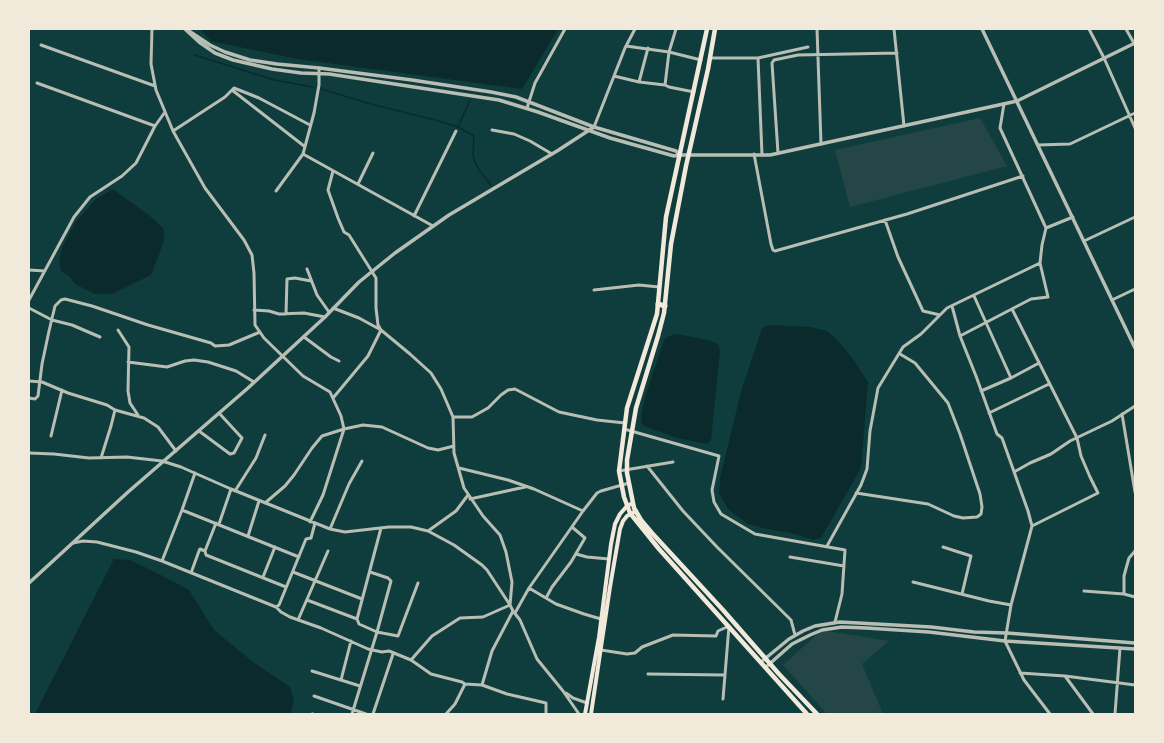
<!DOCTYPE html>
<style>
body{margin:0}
#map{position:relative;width:1164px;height:743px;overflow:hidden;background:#0f3d3e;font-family:Figtree,sans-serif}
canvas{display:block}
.frame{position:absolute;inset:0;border:30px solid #f1e9da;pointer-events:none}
</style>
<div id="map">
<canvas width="1164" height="743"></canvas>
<div class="frame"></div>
</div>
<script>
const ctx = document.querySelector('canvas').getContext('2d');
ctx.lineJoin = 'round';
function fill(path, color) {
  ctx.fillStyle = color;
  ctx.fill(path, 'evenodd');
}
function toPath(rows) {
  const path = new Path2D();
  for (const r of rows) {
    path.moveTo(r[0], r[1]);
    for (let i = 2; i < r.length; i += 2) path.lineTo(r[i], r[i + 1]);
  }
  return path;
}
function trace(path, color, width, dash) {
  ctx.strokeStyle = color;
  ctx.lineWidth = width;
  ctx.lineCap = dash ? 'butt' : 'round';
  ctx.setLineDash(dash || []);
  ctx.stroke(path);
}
const green = toPath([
 [980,118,1007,166,850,207,835,150],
 [822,630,889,641,862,664,883,714,827,714,783,665]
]);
const water = toPath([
 [200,29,558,29,522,89,297,59,211,41],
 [113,189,155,220,164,229,164,241,151,275,112,294,95,294,75,284,69,276,61,271,59,261,62,248,75,223,96,199],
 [769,325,810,327,827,331,836,339,850,355,868,382,861,468,821,538,813,540,791,533,763,528,748,524,728,509,719,493,720,478,742,388,762,328],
 [676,334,708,340,718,344,720,350,711,440,707,444,677,438,642,425,641,415,645,397,664,340,669,336],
 [114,559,130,560,155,572,189,590,214,630,253,662,290,687,294,701,290,714,35,714]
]);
const stream = toPath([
 [195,55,274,80,313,87],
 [321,89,371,104,439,121,458,127,474,136,473,154,474,160,479,170,491,185],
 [458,127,470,100]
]);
const minor = toPath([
 [152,29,151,64,156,90,173,131,205,188,244,240,252,255,254,273,255,325,264,338,303,376,330,392,341,416,344,429,323,495,310,522],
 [817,29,821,144],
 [894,29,904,126],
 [1089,29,1104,58,1135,128],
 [1126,29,1135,45],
 [41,45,155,86],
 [626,46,669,52,701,60],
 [710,58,758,58,808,47],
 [758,58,762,155],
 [319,68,319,85,314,113,303,154,433,226],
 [614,76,639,82,665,85,669,87,694,92],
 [639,82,648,48],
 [37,83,155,126],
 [665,85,669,52,676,29],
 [232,90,304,146],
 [1004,104,1000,128,1046,228,1042,245,1040,263],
 [527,108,535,83,565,29],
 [594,127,625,48,635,29],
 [492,130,514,134,530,141,552,154],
 [173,131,225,97,234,88,259,98,310,125],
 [1038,145,1070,144,1135,113],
 [778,153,772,63,774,60,798,55,897,53],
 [754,154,771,244,773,250,775,251,907,214,1023,176],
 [333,171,328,190,338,218,344,232,349,235,376,278,376,308,378,325,381,330,410,354,431,373,441,389,453,417,454,453,464,488,483,516,500,535,506,552,512,582,510,605,513,611,520,620,537,659,563,691,579,714],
 [358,184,373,153],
 [276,191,303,154],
 [414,216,456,131],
 [885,220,898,257,923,311,940,315],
 [1046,228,1073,217],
 [1084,241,1135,217],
 [307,269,317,295,329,312],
 [29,270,45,271],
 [594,290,639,285,659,287],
 [974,296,1011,378],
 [29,300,74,217,90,197,122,176,136,163,155,126,165,112],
 [1112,300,1135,289],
 [952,306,960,336,976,376,997,434,1002,438,1028,511,1032,526,1011,605,1005,641,1024,680,1050,714],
 [29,308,52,320,72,325,100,337],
 [333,308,359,318,381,330,368,356,333,398],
 [1012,309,1077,438,1081,456,1090,477,1098,493,1032,526],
 [254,310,269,311,279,314,304,313,325,317],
 [286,314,287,279,295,278,311,281],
 [118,330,129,347,128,391,130,403,138,415],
 [304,337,331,357,339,361],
 [128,362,167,367,185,361,194,360,208,362,236,371,254,382],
 [29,381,42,382,68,393,107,405,115,410,144,418,158,427,176,451],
 [981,391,1011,378,1039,363],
 [29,398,35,399,38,396,42,364,49,331,55,306,61,300,65,299,92,306,148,325,211,343,215,346,229,345,260,332],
 [989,413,1049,384],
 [1122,414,1135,492],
 [453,417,472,417,488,408,501,395,508,390,515,389,559,412,597,420,625,423],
 [624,429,719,456,712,490,714,502,721,514,755,534,845,550,842,594,835,622],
 [199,431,230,454,234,453,242,438,219,413],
 [51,436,62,390],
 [29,453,54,454,89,458,127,457,162,461,181,467,231,489,330,529,345,532,389,527,411,527,428,531,454,545,482,565,487,570,510,605,483,617,460,618,432,636,411,660,431,674,462,682,465,684,482,685,507,694,546,703,546,714],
 [101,458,111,426,115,410],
 [647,466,683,511,717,547,791,620,795,635],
 [459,468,508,480,534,489,583,511],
 [619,471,673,462],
 [1014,472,1030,463,1051,454,1070,441,1112,421,1135,406],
 [235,491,256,458,265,435],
 [856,493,928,504,954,516,963,518,977,517,981,514,982,507,980,494,960,434,948,403,915,363,900,354],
 [470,499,525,487],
 [265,503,285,486,294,475,312,448,322,436,344,429,363,425,382,427,428,448,438,450,454,446],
 [182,510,299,557],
 [216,523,205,551,206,555,286,587],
 [219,524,231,489],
 [330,529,349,484,362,461],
 [428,531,456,511,468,495],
 [248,536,259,501],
 [73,543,83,541,97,542,136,552,162,561,276,607,281,612,290,617,321,628,368,649,382,652,389,651,411,660],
 [827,546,861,485,867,469,870,431,878,388,903,347,921,334,947,308,1040,263,1048,297,1031,299,960,336],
 [943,547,971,556,962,594],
 [576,554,587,557,609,559],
 [790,557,844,566],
 [162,561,182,510,195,473],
 [293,572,362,599],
 [370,572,388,578,391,581,377,632,398,636,418,583],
 [191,573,199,551,200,549,205,551],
 [263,577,275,547],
 [913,582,989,601,1011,605],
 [529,588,556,604,584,614,601,619],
 [1084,591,1124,594,1135,597],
 [1124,594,1124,576,1127,565,1129,558,1135,551],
 [546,598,552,587,571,562,585,538,572,527],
 [307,600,357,619],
 [276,607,279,605,306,539,311,538,315,523],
 [515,613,529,588,583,511,597,493,601,491,629,483],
 [298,620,328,551],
 [601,650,627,654,635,653,642,647,673,635,716,636,718,631,729,626,723,699],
 [312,671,360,686],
 [1020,673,1065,676,1135,685],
 [648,674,725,675],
 [1065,676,1093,714],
 [341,680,351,641],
 [482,685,492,651,513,611],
 [566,693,573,698,587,703],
 [314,696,366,714],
 [312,714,313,714],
 [352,714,377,632,359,624,357,619,381,528],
 [373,714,393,654],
 [446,714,455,704,465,684],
 [1115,714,1120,648]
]);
const tertiary = toPath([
 [185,29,199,42,215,53,233,60,272,69,301,73,329,74,499,100,538,112,610,138,674,156,679,155,770,155,1017,101,1135,43],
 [982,29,1135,348],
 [189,31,210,45,225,52,250,60,277,64,319,68,412,80,491,92,516,97,594,127,676,151,679,155],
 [29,583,128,492,248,388,325,317,359,282,395,253,449,215,557,151,594,127],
 [761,662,789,639,803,631,815,626,840,622,931,627,974,632,1007,633,1135,643],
 [766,667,792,644,810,635,822,630,842,627,866,628,929,632,1005,641,1135,649]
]);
const secondary = toPath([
 [585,714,599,637,611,544,615,524,620,514,627,506,633,503],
 [591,714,610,587,620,529,623,521,627,516,636,511]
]);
const primary = toPath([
 [707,29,666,217,657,314,627,408,619,471,624,497,630,513,659,549,807,714],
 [715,29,708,69,686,166,671,244,664,313,658,336,636,408,627,460,627,473,634,508,641,520,652,533,723,610,779,674,817,714]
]);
const trunk = toPath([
 [658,304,665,306]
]);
fill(green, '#244646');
fill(water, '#0a2a2b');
trace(stream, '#0a2a2b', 1.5);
trace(minor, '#b8beb3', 3);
trace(tertiary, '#b8beb3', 3.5);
trace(secondary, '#f1e9da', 4);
trace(primary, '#f1e9da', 4.5);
trace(trunk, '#f1e9da', 5);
</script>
